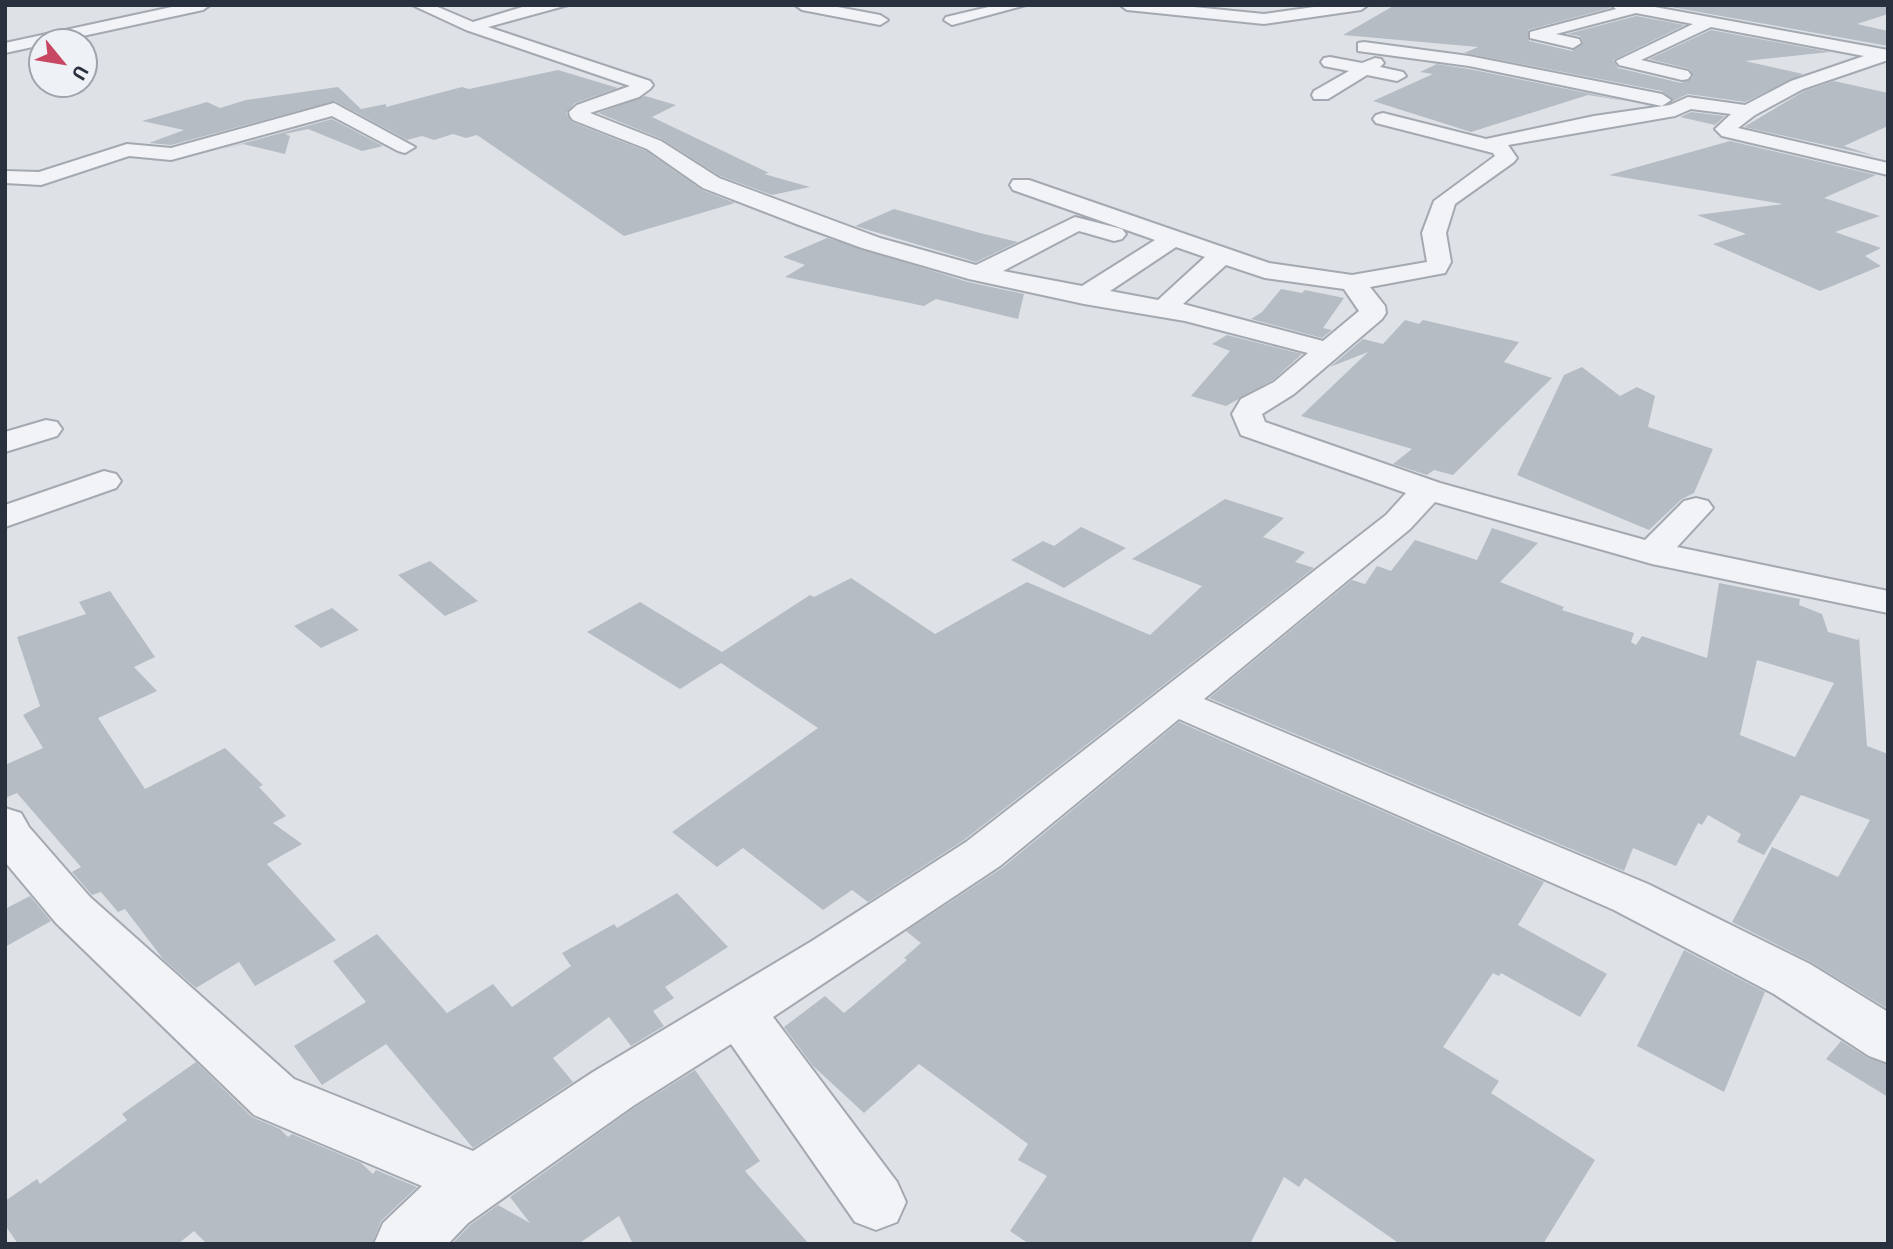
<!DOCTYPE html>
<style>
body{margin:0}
#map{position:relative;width:1893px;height:1249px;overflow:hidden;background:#dee2e7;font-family:Roboto,sans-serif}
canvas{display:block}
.frame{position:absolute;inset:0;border:7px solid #28313d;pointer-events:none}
.north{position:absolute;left:28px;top:28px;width:70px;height:70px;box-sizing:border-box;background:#eef1f5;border:2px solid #9fa4ab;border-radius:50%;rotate:120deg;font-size:19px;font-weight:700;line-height:28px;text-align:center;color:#28313d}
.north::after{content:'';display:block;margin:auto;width:24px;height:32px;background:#c84762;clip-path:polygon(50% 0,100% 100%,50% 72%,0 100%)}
</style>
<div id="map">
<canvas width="1893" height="1249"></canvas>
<div class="frame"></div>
<div class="north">U</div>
</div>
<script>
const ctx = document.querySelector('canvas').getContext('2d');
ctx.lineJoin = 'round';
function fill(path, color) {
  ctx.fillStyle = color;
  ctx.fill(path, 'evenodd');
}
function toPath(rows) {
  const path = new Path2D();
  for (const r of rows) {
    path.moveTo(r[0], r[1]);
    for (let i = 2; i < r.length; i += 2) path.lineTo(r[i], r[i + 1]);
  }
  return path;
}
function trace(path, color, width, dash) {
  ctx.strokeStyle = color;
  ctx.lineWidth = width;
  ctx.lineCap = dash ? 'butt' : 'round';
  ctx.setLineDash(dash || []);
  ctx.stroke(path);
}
const building = toPath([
 [1395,5,1608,5,1610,8,1528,30,1529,41,1572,51,1583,42,1580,36,1567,34,1636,16,1685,25,1613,60,1618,68,1681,83,1693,77,1690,69,1649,59,1711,30,1830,52,1745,61,1803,74,1745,102,1688,94,1673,101,1662,91,1464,53,1478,47,1343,35],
 [1660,5,1888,5,1888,14,1857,24,1888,31,1888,46],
 [1437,64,1469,69,1626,101,1588,95,1471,132,1373,101,1433,74,1420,72],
 [558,70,618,88,575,103,566,113,572,122,646,151,702,190,735,203,624,236,477,135,466,138,453,134,434,140,422,136,407,140,335,101,171,145,149,143,184,130,142,121,207,102,220,108,246,100,338,87,361,109,386,104,386,107,462,87,469,89],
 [1834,81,1888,93,1888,126,1844,146,1875,156,1744,127,1804,91],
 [645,96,676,105,652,117,769,173,764,174,810,187,772,195,720,176,662,139,598,113],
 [1691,112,1725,116,1715,125,1680,117],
 [332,119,383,146,362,151,308,129,285,134,290,136,285,154,243,144,219,150],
 [1730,141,1876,175,1824,198,1880,216,1835,232,1881,248,1865,256,1881,266,1820,291,1713,244,1746,234,1697,215,1783,204,1609,175],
 [894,209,980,233,1018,242,976,262,855,226],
 [827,238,968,282,1024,294,1018,319,936,299,924,306,785,277,805,265,783,257],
 [1281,289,1302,293,1305,290,1344,298,1323,328,1332,330,1322,338,1251,319,1262,312],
 [1405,320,1419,324,1423,320,1519,342,1504,362,1552,378,1453,475,1434,470,1427,475,1393,464,1412,449,1301,416,1368,352,1330,367,1363,339,1383,344],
 [1227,335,1302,354,1273,380,1226,406,1191,396,1230,351,1212,344],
 [1582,367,1620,396,1637,387,1655,396,1648,427,1713,449,1694,493,1682,499,1649,530,1517,475,1564,375],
 [1225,499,1284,518,1263,537,1305,552,1295,562,1314,568,964,840,868,902,852,890,823,910,743,848,717,867,672,832,818,728,721,663,680,689,587,632,640,602,722,652,810,595,814,597,851,578,935,634,1027,582,1150,635,1202,586,1132,559],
 [1081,527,1126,548,1064,588,1011,560,1043,541,1054,546],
 [1492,528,1538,543,1500,582,1564,607,1562,610,1634,633,1631,642,1636,645,1642,636,1707,658,1719,583,1800,599,1799,605,1822,614,1828,632,1858,640,1859,637,1867,746,1888,754,1888,1009,1811,962,1732,922,1772,847,1838,877,1870,820,1801,795,1764,855,1737,842,1741,834,1708,815,1702,825,1698,823,1676,866,1633,848,1624,871,1209,698,1352,580,1365,584,1377,566,1391,571,1415,540,1477,560],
 [1757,660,1834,683,1795,757,1740,735],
 [430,561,478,601,445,616,398,575],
 [110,591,155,657,134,667,157,691,98,718,145,789,225,748,263,785,259,787,286,816,273,823,302,844,267,864,336,940,255,986,239,962,196,988,163,959,125,909,118,912,101,892,92,895,72,872,81,867,17,793,5,798,5,765,43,748,23,715,40,706,17,637,86,614,79,602],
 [332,608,359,630,321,648,294,626],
 [1179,722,1544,882,1518,925,1607,974,1580,1017,1501,973,1499,976,1493,973,1443,1047,1499,1081,1491,1093,1595,1160,1543,1244,1400,1244,1305,1178,1299,1187,1284,1177,1250,1244,1029,1244,1010,1231,1047,1176,1018,1160,1028,1144,919,1064,864,1113,813,1066,784,1027,825,996,844,1013,907,960,904,958,921,943,906,931,1002,868],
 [677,893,728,947,665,987,674,998,653,1011,664,1026,631,1046,609,1017,553,1058,573,1082,473,1148,386,1044,322,1085,294,1046,366,1002,333,961,377,934,447,1013,493,984,512,1007,571,966,562,953,614,924,617,928],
 [30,896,51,921,5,947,5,909],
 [1684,950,1765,992,1724,1092,1637,1046],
 [1841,1041,1868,1058,1888,1065,1888,1097,1826,1059],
 [196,1062,252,1117,280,1129,288,1137,292,1134,361,1163,373,1174,376,1170,417,1187,381,1221,372,1244,207,1244,194,1231,178,1244,18,1244,5,1225,5,1201,37,1179,40,1184,127,1120,122,1114],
 [695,1070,760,1161,745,1171,809,1244,633,1244,619,1216,578,1244,452,1244,470,1225,498,1205,530,1223,510,1197,634,1108]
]);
const minor = toPath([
 [181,5,210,5,203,10,55,42,42,42,42,45,5,53,5,43,181,5],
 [412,5,433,5,473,22,529,5,568,5,488,27,650,81,653,85,650,89,639,97,590,113,661,141,719,178,880,238,976,265,1075,217,1122,229,1126,234,1122,239,1114,241,1079,231,1003,271,1082,286,1155,240,1013,190,1010,185,1013,180,1029,180,1269,263,1352,275,1427,262,1422,233,1434,201,1495,156,1493,153,1376,123,1373,119,1376,115,1383,113,1486,139,1594,116,1670,105,1688,97,1745,105,1791,81,1864,56,1711,27,1641,60,1688,71,1691,75,1688,79,1682,80,1619,65,1616,61,1693,24,1636,13,1556,34,1579,39,1581,43,1573,48,1530,38,1530,32,1616,9,1611,5,1644,5,1888,50,1888,60,1803,89,1755,115,1738,128,1888,163,1888,175,1722,136,1715,129,1731,114,1691,109,1675,116,1508,145,1517,158,1514,162,1455,204,1446,233,1451,262,1445,273,1370,287,1385,306,1386,313,1382,319,1294,394,1262,414,1265,422,1440,483,1645,540,1684,501,1696,498,1708,501,1713,508,1677,547,1888,591,1888,613,1652,564,1435,502,1410,529,1204,699,1648,884,1810,964,1888,1012,1888,1063,1869,1056,1774,994,1614,910,1179,719,1000,866,773,1017,897,1182,906,1202,897,1222,876,1230,855,1222,731,1044,633,1106,468,1223,448,1244,374,1244,383,1223,422,1186,254,1115,56,923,5,862,5,808,21,813,29,827,90,897,294,1079,473,1151,593,1072,812,941,966,842,1386,515,1406,493,1241,435,1232,414,1241,399,1274,382,1308,353,1185,321,1084,304,969,279,862,248,799,225,703,188,647,149,573,120,570,116,569,112,577,105,630,86,466,30,412,5],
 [1176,247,1205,257,1158,300,1110,291,1176,247],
 [1226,265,1265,278,1344,289,1359,311,1323,341,1183,304,1226,265],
 [795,5,827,5,880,15,888,20,880,25,802,10,795,5],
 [997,5,1026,5,952,25,944,20,946,17,997,5],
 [1120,5,1174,5,1264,14,1328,5,1368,5,1361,10,1264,24,1127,10,1120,5],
 [1364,42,1469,56,1662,94,1671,100,1662,106,1469,66,1358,51,1358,43,1364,42],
 [1330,57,1362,63,1375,58,1381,59,1384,63,1380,67,1403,72,1406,76,1397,81,1367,75,1328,99,1314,99,1312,95,1314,91,1349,71,1324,66,1321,62,1324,58,1330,57],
 [334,103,415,147,405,153,398,151,332,116,171,160,129,156,41,185,5,183,5,171,39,172,127,144,171,148,334,103],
 [46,420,57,422,62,429,57,436,5,452,5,432,46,420],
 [104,471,116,474,121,481,116,488,5,527,5,505,104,471]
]);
fill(building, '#b6bcc4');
trace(minor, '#a4a9b1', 4);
fill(minor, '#f1f3f6');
</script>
